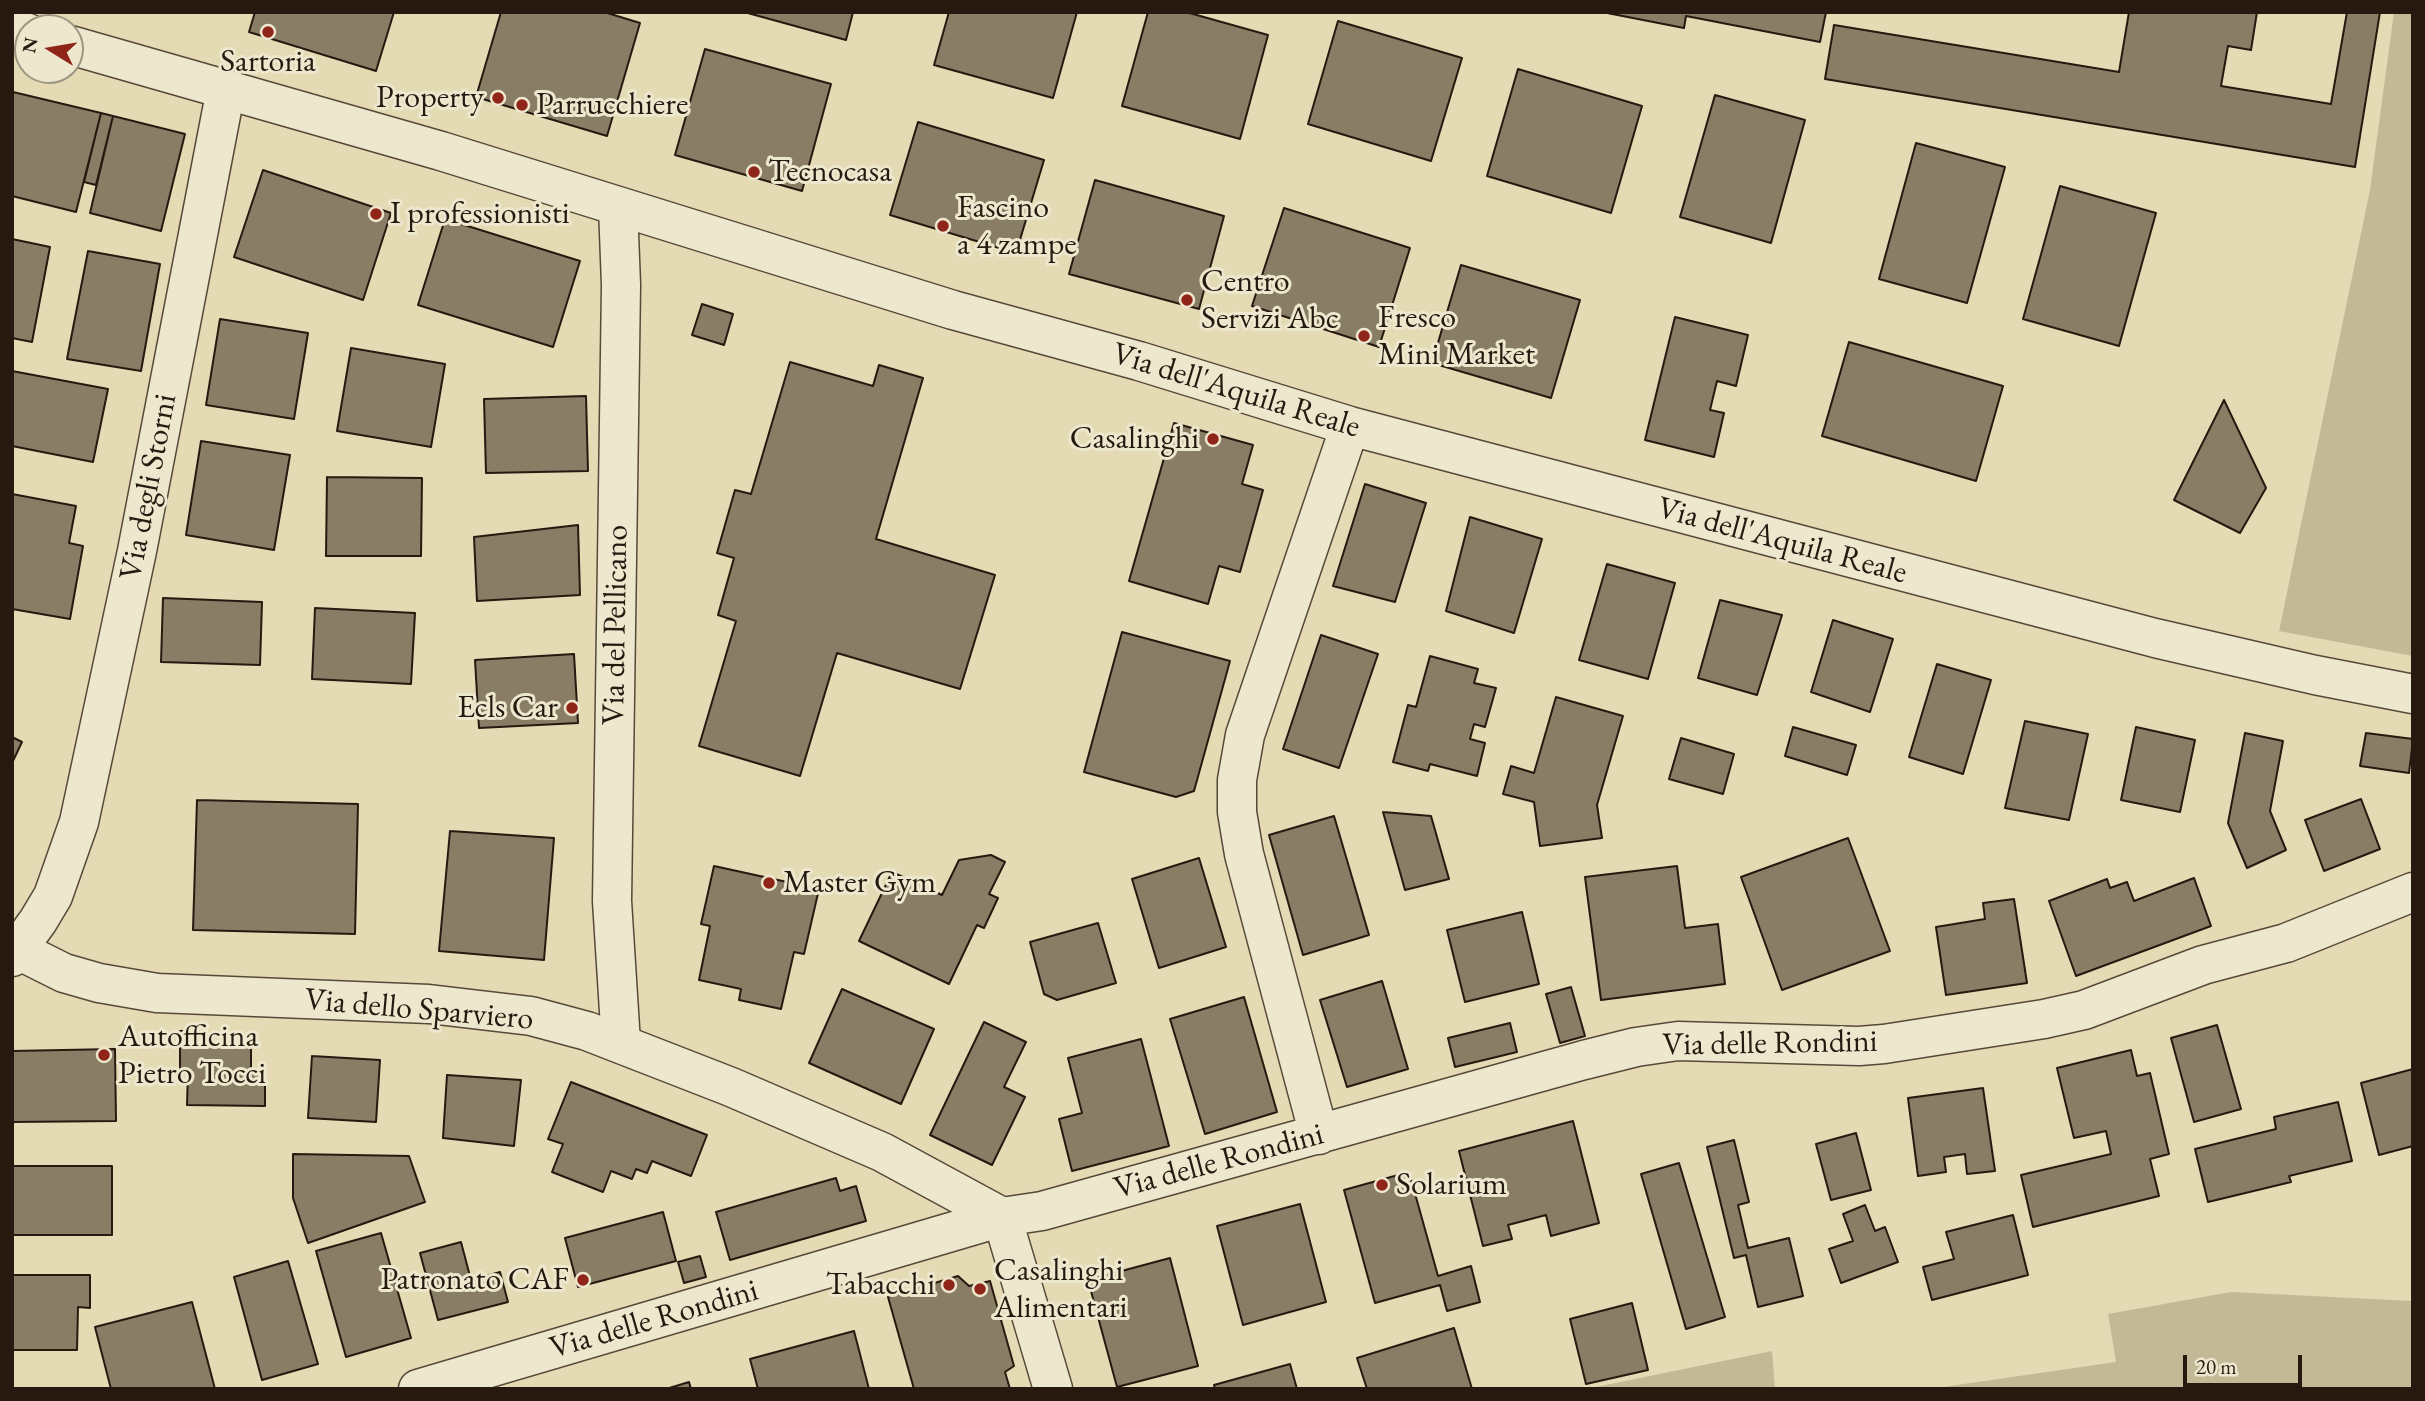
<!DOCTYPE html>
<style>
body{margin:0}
#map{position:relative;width:2425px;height:1401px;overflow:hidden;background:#e4dab3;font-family:"EB Garamond",serif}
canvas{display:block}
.frame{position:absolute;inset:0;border:14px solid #281910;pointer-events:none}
.north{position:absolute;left:14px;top:14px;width:70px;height:70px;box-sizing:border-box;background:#ede7ce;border:2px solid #9e9582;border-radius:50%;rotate:281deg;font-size:19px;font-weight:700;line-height:28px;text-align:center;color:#281910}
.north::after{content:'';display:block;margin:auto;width:24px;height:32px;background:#8f2418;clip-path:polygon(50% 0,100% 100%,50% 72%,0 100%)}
.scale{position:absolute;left:2183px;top:1355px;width:119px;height:32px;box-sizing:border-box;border:4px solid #281910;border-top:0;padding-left:9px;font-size:21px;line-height:24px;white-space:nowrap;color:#281910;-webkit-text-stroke:5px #ede7ce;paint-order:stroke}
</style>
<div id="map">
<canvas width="2425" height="1401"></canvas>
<div class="frame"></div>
<div class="north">N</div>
<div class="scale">20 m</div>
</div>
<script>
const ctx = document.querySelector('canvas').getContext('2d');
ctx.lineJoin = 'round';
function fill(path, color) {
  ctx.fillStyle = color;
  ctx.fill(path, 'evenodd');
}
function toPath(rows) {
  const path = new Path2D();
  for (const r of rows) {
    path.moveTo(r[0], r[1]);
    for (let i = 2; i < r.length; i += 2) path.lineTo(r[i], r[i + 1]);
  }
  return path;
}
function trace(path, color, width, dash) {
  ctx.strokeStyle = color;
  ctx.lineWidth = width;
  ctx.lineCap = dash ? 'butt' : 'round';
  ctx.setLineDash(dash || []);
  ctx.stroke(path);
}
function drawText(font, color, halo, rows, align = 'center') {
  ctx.font = font + ' "EB Garamond",serif';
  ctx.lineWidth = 6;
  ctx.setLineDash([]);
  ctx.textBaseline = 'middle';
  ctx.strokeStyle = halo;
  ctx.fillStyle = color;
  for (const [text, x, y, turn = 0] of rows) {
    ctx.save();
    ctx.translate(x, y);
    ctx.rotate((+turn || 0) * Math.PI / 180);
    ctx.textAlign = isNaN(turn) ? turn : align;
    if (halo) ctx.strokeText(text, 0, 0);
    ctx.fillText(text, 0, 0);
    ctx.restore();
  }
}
const green = toPath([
 [2394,12,2413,12,2413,656,2279,631,2370,190],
 [2231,1292,2413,1301,2413,1389,1929,1389,2116,1362,2108,1314],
 [1772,1351,1775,1389,1586,1389]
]);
const building = toPath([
 [255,12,394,12,376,71,249,32,255,12],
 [501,12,604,12,640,23,607,136,476,97,501,12],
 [744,12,853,12,846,40,744,12],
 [949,12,1077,12,1053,98,934,65,949,12],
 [1148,12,1186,12,1268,35,1240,139,1122,106,1148,12],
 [1602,12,1826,12,1820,42,1686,16,1684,28,1602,12],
 [2129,12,2257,12,2251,50,2228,46,2221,86,2331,104,2347,12,2380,12,2355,167,1825,79,1834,25,2119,72,2129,12],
 [1338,21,1462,58,1431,161,1308,124,1338,21],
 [705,49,831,84,802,191,675,155,705,49],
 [1518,69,1642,106,1611,213,1487,176,1518,69],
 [13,92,101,113,76,212,12,196,13,92],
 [1715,95,1805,120,1771,243,1680,217,1715,95],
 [101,113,113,116,96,185,84,182,101,113],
 [113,116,185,134,161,231,90,213,113,116],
 [918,122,1044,160,1016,253,890,215,918,122],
 [1916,143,2005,167,1967,303,1879,279,1916,143],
 [263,170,391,213,363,300,234,257,263,170],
 [1095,180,1224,216,1199,309,1069,274,1095,180],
 [2060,186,2156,213,2119,346,2023,319,2060,186],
 [1284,208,1410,248,1379,347,1252,306,1284,208],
 [445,219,580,261,553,347,418,305,445,219],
 [12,239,50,247,32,342,12,338,12,239],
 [88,251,160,264,141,371,67,359,88,251],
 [1461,265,1580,300,1551,398,1432,363,1461,265],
 [702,304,733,314,724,345,692,335,702,304],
 [1675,317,1748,335,1736,386,1717,381,1710,410,1724,413,1714,457,1645,440,1675,317],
 [220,319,308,333,294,419,206,405,220,319],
 [1849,342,2003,386,1976,481,1822,436,1849,342],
 [351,348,445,364,431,447,337,431,351,348],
 [790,362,873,386,879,365,923,378,876,539,995,575,960,689,837,653,800,776,699,746,736,621,718,615,734,558,717,553,735,490,751,494,790,362],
 [12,371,108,389,93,462,12,446,12,371],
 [586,396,588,471,486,473,484,399,586,396],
 [2224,400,2266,488,2240,533,2174,500,2224,400],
 [1174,423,1253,445,1242,484,1263,490,1240,572,1219,566,1208,604,1129,581,1174,423],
 [201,441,290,455,274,550,186,535,201,441],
 [327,477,422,478,421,556,326,556,327,477],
 [1365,484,1426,503,1395,602,1333,586,1365,484],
 [12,494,76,506,69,543,83,546,70,619,12,609,12,494],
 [1470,517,1542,539,1514,633,1446,611,1470,517],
 [578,525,580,595,477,601,474,537,578,525],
 [1607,564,1675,583,1648,679,1579,660,1607,564],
 [163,598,262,602,260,665,161,662,163,598],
 [1720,600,1782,615,1757,695,1698,678,1720,600],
 [315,608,415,613,411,684,312,679,315,608],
 [1833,620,1893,639,1870,712,1811,692,1833,620],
 [1122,632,1230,661,1194,791,1176,797,1084,772,1122,632],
 [1321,635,1378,654,1339,768,1283,749,1321,635],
 [574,654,578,723,479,728,475,660,574,654],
 [1430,656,1478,669,1474,683,1496,688,1485,727,1474,724,1470,739,1485,743,1477,776,1430,764,1428,771,1393,762,1408,705,1416,707,1430,656],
 [1937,664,1991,680,1963,774,1909,757,1937,664],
 [1556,697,1623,716,1597,805,1602,838,1540,846,1534,802,1503,794,1511,766,1534,773,1556,697],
 [2025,721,2088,734,2069,820,2005,808,2025,721],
 [1793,727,1856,745,1847,775,1785,756,1793,727],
 [2136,727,2195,740,2180,812,2121,800,2136,727],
 [2245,733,2283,741,2270,811,2286,850,2247,868,2228,823,2245,733],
 [2366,733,2413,739,2409,773,2360,766,2366,733],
 [12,737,22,742,12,763,12,737],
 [1681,738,1734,754,1723,794,1669,779,1681,738],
 [2361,799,2380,849,2324,871,2305,820,2361,799],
 [197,800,358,804,355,934,193,930,197,800],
 [1383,812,1431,816,1449,879,1405,890,1383,812],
 [1334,816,1369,935,1303,955,1269,835,1334,816],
 [450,831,554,838,544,960,439,951,450,831],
 [1848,838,1890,951,1782,990,1741,877,1848,838],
 [991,855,1005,862,989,894,998,898,984,928,977,925,949,984,859,941,892,872,942,895,959,860,991,855],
 [1199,858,1226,947,1159,968,1132,879,1199,858],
 [714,866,819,889,804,954,794,952,781,1009,739,1000,741,989,699,980,710,926,701,924,714,866],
 [1677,866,1685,928,1718,924,1725,984,1601,1000,1585,877,1677,866],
 [2194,878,2211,926,2076,976,2049,901,2107,879,2110,888,2127,882,2134,901,2194,878],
 [2014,899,2027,983,1946,995,1936,927,1985,919,1983,903,2014,899],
 [1522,912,1539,984,1465,1002,1447,930,1522,912],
 [1098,923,1116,983,1057,1000,1044,994,1030,942,1098,923],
 [1382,981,1408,1069,1347,1087,1320,1000,1382,981],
 [1571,987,1585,1036,1560,1043,1546,994,1571,987],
 [842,989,934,1029,901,1104,809,1063,842,989],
 [1244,997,1277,1112,1205,1134,1170,1019,1244,997],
 [984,1022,1026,1042,1004,1087,1025,1097,992,1165,930,1135,984,1022],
 [1510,1023,1517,1052,1455,1067,1448,1038,1510,1023],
 [2217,1025,2241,1109,2194,1122,2171,1038,2217,1025],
 [180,1031,198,1031,198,1044,251,1045,251,1073,265,1073,265,1106,187,1105,188,1071,180,1071,180,1031],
 [1141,1039,1169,1146,1072,1171,1059,1119,1082,1113,1068,1058,1141,1039],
 [115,1049,116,1121,12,1122,12,1051,115,1049],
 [2131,1050,2137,1076,2150,1073,2169,1154,2150,1159,2159,1196,2033,1227,2021,1175,2111,1154,2106,1131,2074,1138,2057,1068,2131,1050],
 [312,1056,380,1060,376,1122,308,1118,312,1056],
 [2413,1069,2413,1146,2379,1155,2361,1083,2413,1069],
 [447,1075,521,1080,514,1146,443,1138,447,1075],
 [571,1082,707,1135,691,1176,652,1161,647,1173,636,1169,632,1179,611,1171,603,1192,552,1172,563,1144,548,1139,571,1082],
 [1983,1088,1995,1171,1967,1174,1965,1154,1944,1157,1946,1172,1918,1176,1908,1098,1983,1088],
 [2338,1102,2352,1161,2289,1176,2291,1182,2208,1202,2195,1149,2276,1129,2274,1117,2338,1102],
 [1573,1121,1599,1223,1551,1236,1546,1215,1508,1225,1512,1239,1483,1246,1459,1151,1573,1121],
 [1856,1133,1871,1190,1831,1200,1816,1144,1856,1133],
 [1734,1140,1749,1202,1738,1205,1748,1248,1789,1238,1803,1296,1758,1307,1746,1255,1734,1258,1707,1147,1734,1140],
 [293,1154,409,1156,425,1202,308,1243,293,1198,293,1154],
 [1679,1163,1725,1317,1686,1329,1641,1174,1679,1163],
 [12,1166,112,1166,112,1235,12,1235,12,1166],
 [1409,1172,1438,1276,1471,1266,1480,1302,1447,1311,1440,1285,1375,1303,1344,1190,1409,1172],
 [836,1178,840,1191,856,1186,866,1221,730,1260,716,1212,836,1178],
 [1300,1204,1326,1302,1243,1325,1217,1226,1300,1204],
 [1865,1205,1875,1231,1885,1227,1898,1262,1841,1283,1829,1249,1853,1241,1843,1214,1865,1205],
 [663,1212,676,1261,578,1287,565,1238,663,1212],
 [2013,1215,2028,1275,1932,1300,1923,1267,1954,1259,1946,1232,2013,1215],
 [381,1233,411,1338,346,1357,316,1251,381,1233],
 [461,1242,471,1280,500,1272,508,1302,438,1320,420,1253,461,1242],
 [700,1256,706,1277,684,1283,678,1262,700,1256],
 [1170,1258,1198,1366,1117,1387,1088,1280,1170,1258],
 [288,1261,318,1364,262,1380,234,1277,288,1261],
 [12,1275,90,1275,90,1308,78,1307,77,1350,12,1350,12,1275],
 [958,1276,969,1286,990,1281,1014,1366,1005,1372,1010,1389,914,1389,888,1297,958,1276],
 [192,1302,215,1389,111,1389,95,1327,192,1302],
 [1632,1303,1648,1370,1586,1384,1570,1319,1632,1303],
 [1454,1328,1472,1389,1367,1389,1357,1358,1454,1328],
 [854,1331,869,1389,758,1389,750,1359,854,1331],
 [1290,1364,1297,1389,1215,1389,1214,1385,1290,1364],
 [689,1382,691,1389,666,1389,689,1382]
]);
const street = toPath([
 [12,28,28,33],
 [70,45,441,151,953,310,1139,361,1350,426,2155,638,2315,675,2413,694],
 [618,207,621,285,612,901,621,1043],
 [12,947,64,973,99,983,157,993,429,1004,531,1016,587,1031,731,1087,882,1152,1002,1217,1053,1389],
 [12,957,38,921,53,896,79,822,137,551,226,89],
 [1319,1135,1244,854,1237,812,1237,780,1245,735,1350,426],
 [418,1389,1002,1217,1042,1211,1584,1060,1636,1047,1678,1041,1859,1046,1884,1044,2044,1019,2084,1010,2203,965,2286,943,2413,892]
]);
const markers = [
 [268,32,7,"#8f2418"],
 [498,98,7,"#8f2418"],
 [522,105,7,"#8f2418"],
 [754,172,7,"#8f2418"],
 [376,214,7,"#8f2418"],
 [943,226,7,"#8f2418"],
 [1187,300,7,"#8f2418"],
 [1364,336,7,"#8f2418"],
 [1213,439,7,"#8f2418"],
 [572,708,7,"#8f2418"],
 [769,883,7,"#8f2418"],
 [104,1055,7,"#8f2418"],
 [1382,1185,7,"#8f2418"],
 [583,1280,7,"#8f2418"],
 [949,1285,7,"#8f2418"],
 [980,1289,7,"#8f2418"]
];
const poiNames = [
 ["Sartoria",268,62,"center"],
 ["Property",484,98,"right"],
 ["Parrucchiere",536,105],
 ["Tecnocasa",768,172],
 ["Fascino",957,208],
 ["a 4 zampe",957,245],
 ["I professionisti",390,214],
 ["Centro",1201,282],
 ["Servizi Abc",1201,319],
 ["Fresco",1378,318],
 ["Mini Market",1378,355],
 ["Casalinghi",1199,439,"right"],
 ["Ecls Car",558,708,"right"],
 ["Master Gym",783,883],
 ["Autofficina",118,1037],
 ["Pietro Tocci",118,1074],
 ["Solarium",1396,1185],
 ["Casalinghi",994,1271],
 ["Alimentari",994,1308],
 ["Patronato CAF",569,1280,"right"],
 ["Tabacchi",935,1285,"right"]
];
const streetNames = [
 ["Via dell'Aquila Reale",1236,391,17],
 ["Via degli Storni",149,487,-79],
 ["Via dell'Aquila Reale",1782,541,15],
 ["Via del Pellicano",616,625,-89],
 ["Via dello Sparviero",419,1010,5],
 ["Via delle Rondini",1770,1044,-1],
 ["Via delle Rondini",1219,1162,-15],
 ["Via delle Rondini",654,1320,-16]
];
fill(green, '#c4b997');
fill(building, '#8a7d65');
trace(building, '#281910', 2);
trace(street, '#574939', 41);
trace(street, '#ede7ce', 38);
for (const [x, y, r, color] of markers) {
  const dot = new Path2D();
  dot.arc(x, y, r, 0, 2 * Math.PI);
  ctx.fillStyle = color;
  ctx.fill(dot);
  trace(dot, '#ede7ce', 2.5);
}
drawText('32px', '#281910', '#ede7ce', poiNames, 'left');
drawText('32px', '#281910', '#ede7ce', streetNames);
</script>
